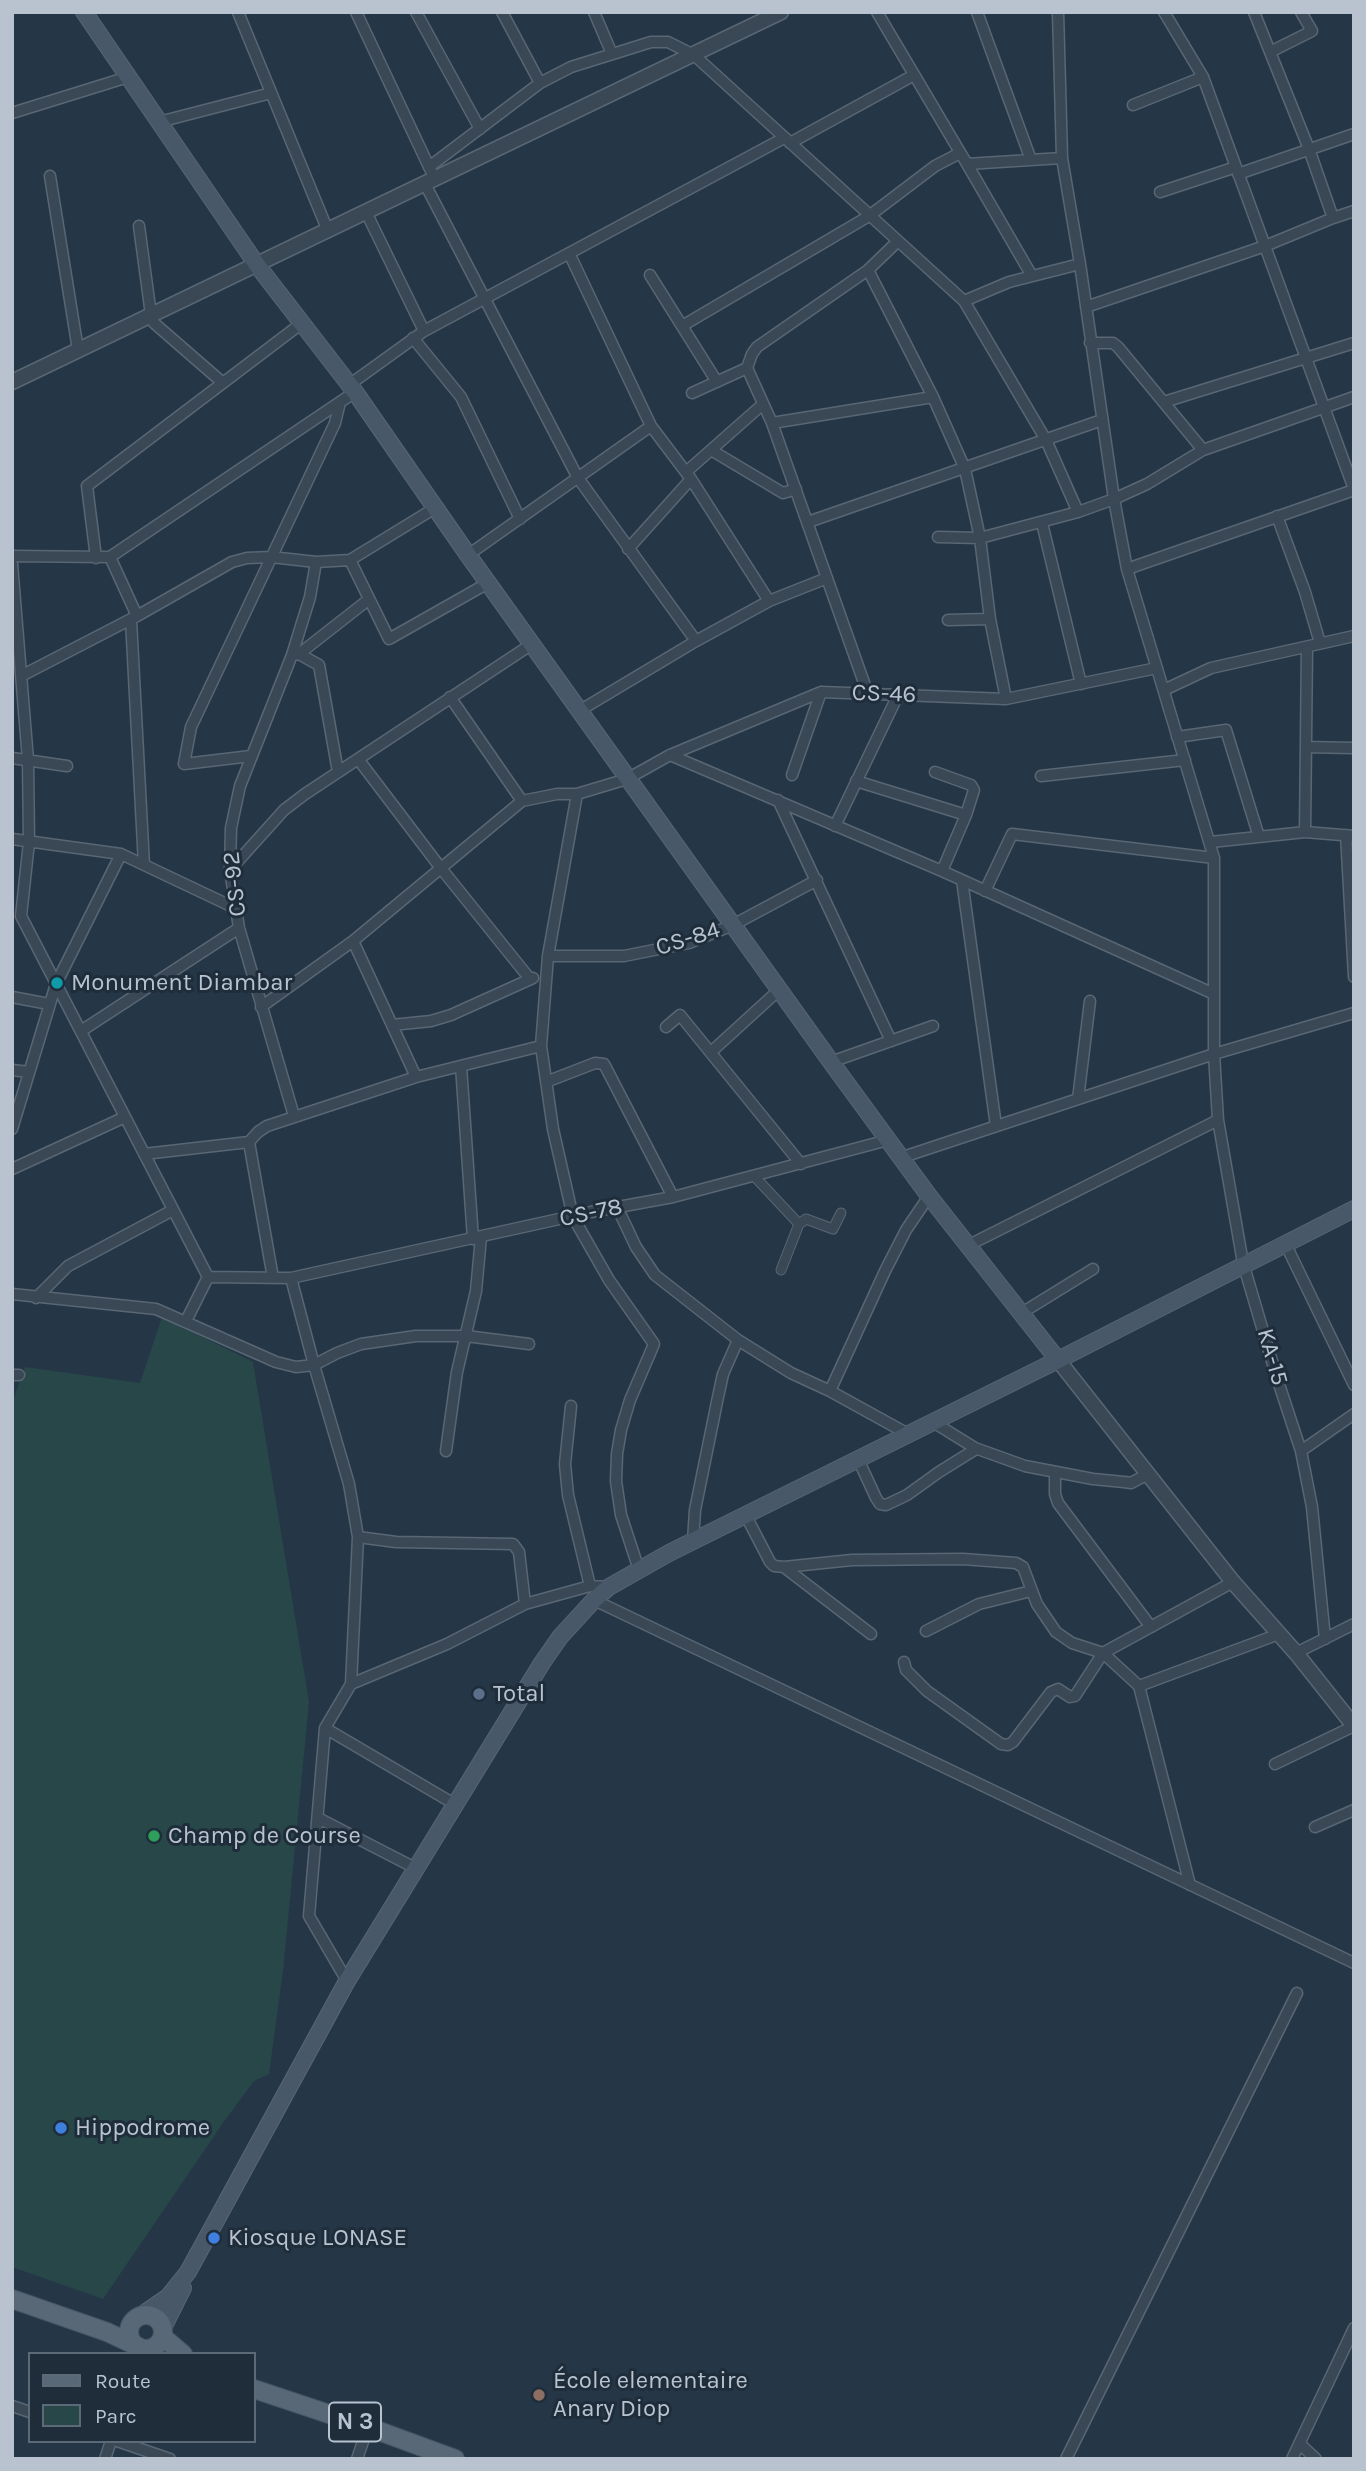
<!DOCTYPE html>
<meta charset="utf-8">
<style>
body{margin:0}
#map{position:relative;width:1366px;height:2471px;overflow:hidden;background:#253747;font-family:Karla,sans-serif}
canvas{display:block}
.frame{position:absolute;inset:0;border:14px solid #b8c3cf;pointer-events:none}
.legend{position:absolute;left:28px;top:2352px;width:228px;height:91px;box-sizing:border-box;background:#1f2d3b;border:2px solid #5c6976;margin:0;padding:9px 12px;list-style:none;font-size:21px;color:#b8c3cf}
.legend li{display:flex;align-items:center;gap:14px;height:35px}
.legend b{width:35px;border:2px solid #5c6976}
</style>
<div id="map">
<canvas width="1366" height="2471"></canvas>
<div class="frame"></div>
<ul class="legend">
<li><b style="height:9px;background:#586876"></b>Route</li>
<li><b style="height:19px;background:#274748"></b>Parc</li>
</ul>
</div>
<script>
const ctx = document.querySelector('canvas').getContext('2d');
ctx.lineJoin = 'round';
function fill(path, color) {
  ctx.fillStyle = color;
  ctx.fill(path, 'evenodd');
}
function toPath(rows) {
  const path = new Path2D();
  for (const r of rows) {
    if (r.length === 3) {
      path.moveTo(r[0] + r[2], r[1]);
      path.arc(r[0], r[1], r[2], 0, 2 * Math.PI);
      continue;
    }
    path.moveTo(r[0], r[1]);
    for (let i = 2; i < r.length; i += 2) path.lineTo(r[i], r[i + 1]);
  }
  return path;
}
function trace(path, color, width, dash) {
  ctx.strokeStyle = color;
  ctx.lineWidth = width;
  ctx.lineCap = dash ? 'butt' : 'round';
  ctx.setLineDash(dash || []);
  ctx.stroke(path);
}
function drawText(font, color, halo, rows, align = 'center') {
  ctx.font = font + ' Karla,sans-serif';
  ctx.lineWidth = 6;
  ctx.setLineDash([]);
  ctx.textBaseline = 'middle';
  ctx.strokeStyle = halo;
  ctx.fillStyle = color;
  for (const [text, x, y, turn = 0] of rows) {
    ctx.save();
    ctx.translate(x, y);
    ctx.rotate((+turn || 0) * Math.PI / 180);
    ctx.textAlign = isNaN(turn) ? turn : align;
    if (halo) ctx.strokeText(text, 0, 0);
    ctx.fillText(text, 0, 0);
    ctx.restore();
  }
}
const green = toPath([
 [162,1317,253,1362,309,1702,283,1971,269,2074,254,2081,225,2120,103,2299,12,2267,12,1403,25,1367,140,1383]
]);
const pedestrian = toPath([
 [755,1177,799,1224,806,1219,833,1229,841,1213],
 [781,1270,799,1224]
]);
const minor = toPath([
 [238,12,328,231],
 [356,12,431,171],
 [416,12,480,129],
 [502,12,540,83],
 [594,12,612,54],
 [877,12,967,164,1062,158],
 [977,12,1031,160],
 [1058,12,1062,158,1080,264,1114,499,1127,569,1214,858,1214,1054,1218,1120,1243,1263,1276,1375,1301,1451,1312,1507,1325,1639],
 [1164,12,1203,77,1354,489],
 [1254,12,1309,149,1333,218,1354,211],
 [1270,52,1312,31,1301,12],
 [1133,105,1203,77],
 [12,113,128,77],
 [159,122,271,93],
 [790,143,914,75],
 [967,164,1032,276],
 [429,167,540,83,571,67,651,42,668,42,694,55,964,301,1046,440,1078,512],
 [1238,174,1354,134],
 [50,176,78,350],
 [425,184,578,478,696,641],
 [1160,192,1236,167],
 [366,212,424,331],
 [139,226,151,315,154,323,223,383],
 [897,242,868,270,757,347,752,354,747,368,772,423,933,397,965,469,980,538,990,619,1006,699],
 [569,253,651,426,691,479,769,601],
 [868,270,933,397],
 [650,275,717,382],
 [964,301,1009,282,1080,264],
 [1086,307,1265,246,1333,218],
 [682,326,869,216,935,166,960,153],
 [413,338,461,397,520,519],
 [1090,343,1113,343,1118,347,1203,450,1354,397],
 [349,385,424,331,784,138],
 [692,393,747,368],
 [1164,402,1354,343],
 [772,423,868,694],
 [711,450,783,493,796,489],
 [686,472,763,404],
 [1277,516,1305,592,1320,643],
 [808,522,1102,420],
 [1042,523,1081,684],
 [938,537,980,538,1078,512,1114,499,1147,484,1203,450],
 [628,549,691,479],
 [468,555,651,426],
 [12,556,110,557,355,392],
 [110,557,137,616],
 [96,558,87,486,302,323],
 [350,560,389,639,488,583],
 [12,564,28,760,29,842,21,916,208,1277],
 [1127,569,1354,490],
 [131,620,144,865],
 [948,620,990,619],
 [299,654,368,600],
 [292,655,299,654,319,665,338,772],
 [23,675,137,616,232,562,247,558,271,557,316,562,350,560,435,508],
 [1164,690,1211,668,1354,636],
 [450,697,522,801],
 [579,711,696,641,769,601,827,578],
 [1177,737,1226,730,1259,837],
 [1306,747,1354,748],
 [670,755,942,871,1214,994],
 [251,756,184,764,191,727,335,423,340,402],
 [12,758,67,766],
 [358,759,440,867,530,979],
 [935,772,971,785,974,790,966,815,942,871],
 [792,775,821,692],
 [1041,776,1185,760],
 [856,781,966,815],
 [577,794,548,956,541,1046,553,1129,573,1217,609,1280,654,1344,630,1400,621,1430,617,1454,616,1481,621,1515,639,1570],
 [778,800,891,1041],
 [835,826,898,695],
 [1305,832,1307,647],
 [1346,835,1354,977],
 [12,839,121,854,235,908],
 [1211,842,1305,832,1354,836],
 [230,870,284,810,305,794,532,644],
 [962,880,996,1126],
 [985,891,1012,834,1214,858],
 [353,941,392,1025,431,1021,451,1015,533,978],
 [548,956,624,956,689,943,733,925,817,880],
 [12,997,49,1004],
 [261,1007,353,941,522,801,557,794,577,794,627,779,670,755,821,692,1006,699,1157,668],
 [392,1025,416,1077],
 [666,1027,680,1015,801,1164],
 [81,1031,239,928],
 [711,1052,779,990],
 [831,1062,933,1026],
 [461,1066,473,1239],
 [12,1070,29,1072],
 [546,1082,595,1063,604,1064,673,1197],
 [1078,1099,1090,1001],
 [294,1116,239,928,230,870,231,828,240,786,292,655,310,597,316,562],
 [12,1129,56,984,121,854],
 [144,1154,249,1142],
 [900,1158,1214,1054,1354,1013],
 [12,1169,125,1117],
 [617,1207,636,1247,655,1275,738,1340,791,1373,830,1391,908,1434],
 [1285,1243,1354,1385],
 [967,1246,1218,1120],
 [208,1277,291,1278,591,1212,673,1197,888,1140],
 [273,1278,249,1142,258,1132,267,1126,416,1077,541,1046],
 [291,1278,314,1365,349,1484,358,1537,351,1684,325,1728,309,1916,347,1981],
 [12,1294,156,1309,276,1362,296,1367,314,1365,337,1353,361,1344,416,1336,466,1336,529,1344],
 [36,1298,68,1266,173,1210],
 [1020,1314,1093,1269],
 [186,1321,208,1277],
 [12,1375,19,1375],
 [830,1391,885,1271,906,1230,929,1196],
 [571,1406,565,1464,568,1495,590,1586],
 [933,1422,975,1448,1025,1466,1093,1479,1124,1482,1131,1483,1148,1474],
 [446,1451,457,1372,476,1291,481,1237],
 [1301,1451,1354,1414],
 [858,1459,876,1498,880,1504,886,1505,907,1495,939,1472,976,1449],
 [1055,1472,1055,1494,1058,1503,1151,1627],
 [745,1514,770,1562,774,1566,784,1567,852,1560,963,1559,1016,1563,1023,1567,1037,1604,1056,1632,1072,1643,1103,1653,1139,1686,1190,1885],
 [358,1537,396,1542,513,1544,519,1552,525,1604],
 [693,1541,695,1510,718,1397,723,1374,738,1340],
 [784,1567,871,1634],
 [594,1600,1354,1963],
 [926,1631,979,1604,1031,1591],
 [1296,1653,1354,1624],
 [904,1662,906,1670,927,1691,1001,1744,1008,1745,1013,1742,1051,1692,1058,1689,1070,1697,1075,1696,1103,1653,1233,1582],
 [351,1684,447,1644,525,1604,590,1586,609,1587],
 [1139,1686,1279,1634],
 [325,1728,456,1805],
 [1275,1764,1354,1726],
 [318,1818,417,1869],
 [1315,1827,1354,1810],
 [12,2406,30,2412],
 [117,2441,170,2459],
 [1300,2444,1316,2459],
 [105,2459,111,2441],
 [357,2459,368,2427],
 [1066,2459,1297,1993],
 [1292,2459,1354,2328]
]);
const tertiary = toPath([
 [12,382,781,12],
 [1058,1360,1233,1582,1296,1653,1354,1726]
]);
const secondary = toPath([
 [84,12,257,265,355,392,468,555,831,1062,929,1196,1058,1360],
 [139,2317,168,2297,188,2272,347,1981,542,1663,560,1637,594,1600,609,1587,669,1553,1058,1360,1354,1209],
 [163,2328,183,2288]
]);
const primary = toPath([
 [12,2299,107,2332,139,2347],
 [146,2332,17],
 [163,2337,183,2354],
 [254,2389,368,2427,455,2459]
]);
const markers = [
 [57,983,7,"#0f9aa8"],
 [479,1694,7,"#5c6f8a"],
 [154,1836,7,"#2e9e5b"],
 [61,2128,7,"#3f7fe0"],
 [214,2238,7,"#3f7fe0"],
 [539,2395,7,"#8d6e63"]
];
const shields = [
 [355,2422,52]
];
const shieldNames = [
 ["N 3",355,2422]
];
const streetNames = [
 ["CS-46",884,694,2],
 ["CS-92",235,884,-96],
 ["CS-84",688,939,-17],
 ["CS-78",591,1213,-12],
 ["KA-15",1272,1357,74]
];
const poiNames = [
 ["Monument Diambar",71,983],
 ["Total",493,1694],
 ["Champ de Course",168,1836],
 ["Hippodrome",75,2128],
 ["Kiosque LONASE",228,2238],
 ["École elementaire",553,2381],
 ["Anary Diop",553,2409]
];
fill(green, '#274748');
trace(pedestrian, '#596673', 11);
trace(minor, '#596673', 13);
trace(tertiary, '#596673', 17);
trace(secondary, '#596673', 18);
trace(primary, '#475462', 20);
trace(pedestrian, '#3a4856', 9);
trace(minor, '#3a4856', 10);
trace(tertiary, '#3a4856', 14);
trace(secondary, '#485869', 16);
trace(primary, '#586876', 18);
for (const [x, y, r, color] of markers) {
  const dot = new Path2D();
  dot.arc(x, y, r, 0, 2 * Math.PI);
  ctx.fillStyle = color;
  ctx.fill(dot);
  trace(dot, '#1f2d3b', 2.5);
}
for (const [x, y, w] of shields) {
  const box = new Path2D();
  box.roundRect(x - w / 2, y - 19.5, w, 39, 5);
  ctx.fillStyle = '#1f2d3b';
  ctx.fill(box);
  trace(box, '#b8c3cf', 2);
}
drawText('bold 23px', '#b8c3cf', null, shieldNames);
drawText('24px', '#b8c3cf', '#1f2d3b', streetNames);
drawText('24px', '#b8c3cf', '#1f2d3b', poiNames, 'left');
</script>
